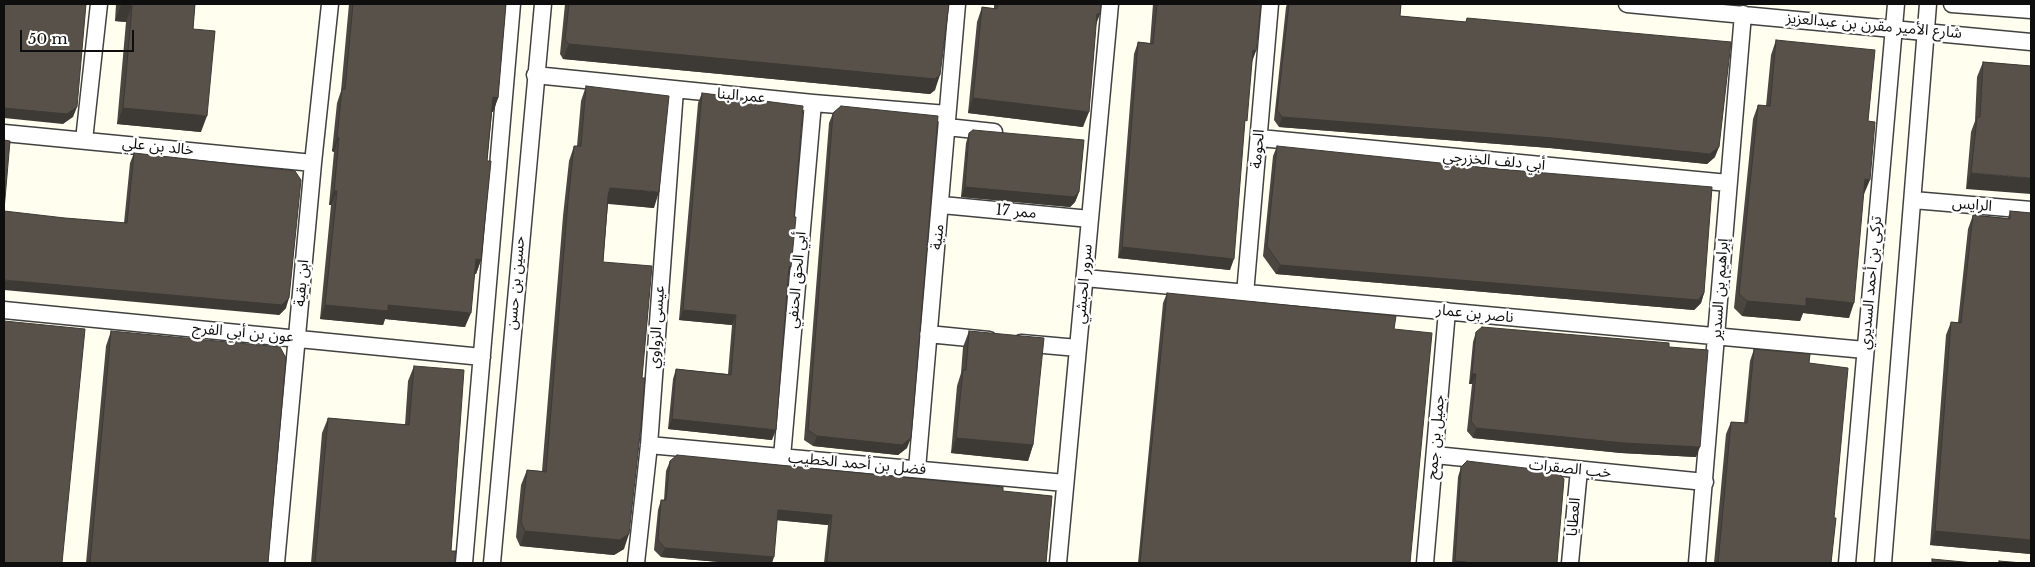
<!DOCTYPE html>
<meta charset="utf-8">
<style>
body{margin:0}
#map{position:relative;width:2035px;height:567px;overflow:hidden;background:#fffeef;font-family:"Libre Baskerville",serif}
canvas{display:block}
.frame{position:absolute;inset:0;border:5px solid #0e0e0e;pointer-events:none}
.scale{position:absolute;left:20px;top:30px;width:114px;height:22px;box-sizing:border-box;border:2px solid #0e0e0e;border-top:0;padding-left:6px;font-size:15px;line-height:18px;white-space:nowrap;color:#0e0e0e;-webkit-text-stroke:4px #fff;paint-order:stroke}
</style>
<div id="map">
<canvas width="2035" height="567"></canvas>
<div class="frame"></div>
<div class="scale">50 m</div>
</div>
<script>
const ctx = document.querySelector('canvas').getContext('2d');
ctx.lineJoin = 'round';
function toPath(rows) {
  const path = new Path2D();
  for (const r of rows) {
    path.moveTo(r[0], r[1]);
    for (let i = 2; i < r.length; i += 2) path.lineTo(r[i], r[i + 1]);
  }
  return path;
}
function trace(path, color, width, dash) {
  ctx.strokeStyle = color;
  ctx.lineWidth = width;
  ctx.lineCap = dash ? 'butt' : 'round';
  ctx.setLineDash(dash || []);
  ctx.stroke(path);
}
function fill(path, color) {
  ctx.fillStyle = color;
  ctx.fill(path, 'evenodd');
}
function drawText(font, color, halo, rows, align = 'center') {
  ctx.font = font + ' "Libre Baskerville","Noto Sans Arabic",serif';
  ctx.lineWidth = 5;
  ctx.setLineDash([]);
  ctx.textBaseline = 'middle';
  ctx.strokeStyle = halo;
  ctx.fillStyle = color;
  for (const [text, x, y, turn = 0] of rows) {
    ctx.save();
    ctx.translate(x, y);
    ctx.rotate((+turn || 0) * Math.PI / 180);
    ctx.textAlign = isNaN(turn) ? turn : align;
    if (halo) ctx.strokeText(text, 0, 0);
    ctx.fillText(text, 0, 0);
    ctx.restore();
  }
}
const minor = toPath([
 [1627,4,2031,42],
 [1952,4,2031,10],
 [535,75,813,103,947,114],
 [947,127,994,132],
 [4,133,313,163],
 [1260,138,1728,183],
 [84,140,99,4],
 [1913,200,2031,210],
 [942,205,1090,219],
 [1085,278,1865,350],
 [1245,294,1270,4],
 [4,310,482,357],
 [928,334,989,340],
 [1021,343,1078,348],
 [649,445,1065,483],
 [1435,455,1705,482],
 [782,457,813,103],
 [917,469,957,4],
 [276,563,313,163,330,4],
 [464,563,512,4],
 [492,563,543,4],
 [636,563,649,445,675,90],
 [1058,563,1110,4],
 [1425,563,1447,311],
 [1570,563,1579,470],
 [1697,563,1743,14],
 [1847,563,1896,4],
 [1883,563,1928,4]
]);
const wall = toPath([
 [116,4,195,4,193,29,201,132,117,124,126,22,115,21],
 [349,4,506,4,498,98,493,112,492,112,487,161,481,260,476,274,474,274,465,327,385,319,383,325,320,319,331,205,329,205,334,152,332,151,337,103,341,91],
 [565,4,949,4,935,90,930,94,563,59,560,54],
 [994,4,1101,4,1096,24,1083,127,968,113,977,22,982,7,994,9],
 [1153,4,1261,4,1252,62,1244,128,1230,270,1118,258,1134,54,1138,42,1150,43],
 [1287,4,1401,4,1400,16,1466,22,1467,18,1715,157,1707,164,1550,148,1279,127,1274,120,1286,7],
 [1776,40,1868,121,1864,194,1863,194,1849,318,1803,313,1800,321,1742,316,1734,308,1753,119,1758,105,1766,106,1771,55],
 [1983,62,2031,66,1966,189,1971,132,1975,121,1977,77],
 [586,86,654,208,608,204,603,262,624,549,614,555,520,546,516,537,521,485,527,470,542,471,563,216,569,161,574,146,577,146,581,101],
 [702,93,788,277,772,440,668,429,673,379,676,369,728,374,732,325,679,320,698,103],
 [833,113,907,448,898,455,813,446,804,440,829,123],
 [969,133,1079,192,1075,202,1070,207,961,197,966,143],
 [1277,146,1704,293,1701,303,1694,310,1276,274,1263,256,1273,156],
 [134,153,286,308,279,315,65,218,124,223,130,163],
 [2010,211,2031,213,2031,554,1930,545,1946,335,1951,322,1958,322,1968,229,1973,215,2008,218],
 [1167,293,1394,329,1410,563,1138,563,1163,303],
 [111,331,268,563,86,563,106,346],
 [969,331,1033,445,1028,461,951,453,957,386,961,373,963,347],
 [1476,332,1669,347,1696,457,1621,453,1473,438,1467,431,1472,384,1469,384,1473,342],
 [1754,349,1809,363,1834,518,1831,563,1714,563,1726,434,1731,422,1744,423,1750,361],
 [414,366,451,551,454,563,311,563,322,433,328,418,405,425,408,381],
 [670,461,1003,491,1046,563,824,563,828,525,777,520,772,563,731,563,661,557,654,550,658,510,661,500,664,500,666,471],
 [1461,467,1557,563,1452,563,1458,477]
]);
const shadedWall = toPath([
 [121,5,132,6,126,22,115,21],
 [1097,14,1100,14,1094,30],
 [569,44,940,75,935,90,930,94,563,59],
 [1253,50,1256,51,1252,62],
 [493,97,498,98,493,112,488,111],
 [973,98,1089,112,1083,127,968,113],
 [77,107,73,117,63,124,4,118,4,108],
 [123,108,207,116,201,132,117,124],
 [1282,117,1719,147,1715,157,1707,164,1550,148,1279,127],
 [337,137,339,138,334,152,332,151],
 [1971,173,2031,178,2031,194,1966,189],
 [1865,179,1870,180,1864,194,1859,194],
 [965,187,1079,192,1075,202,1070,207,961,197],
 [610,188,659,192,654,208,605,203],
 [334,191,337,191,331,205,329,205],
 [1122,247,1234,259,1230,270,1118,258],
 [476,259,481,260,476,274,471,273],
 [1280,265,1704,293,1701,303,1694,310,1276,274],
 [789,266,791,267,788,277],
 [4,280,289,298,286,308,279,315,4,290],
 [1806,298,1854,303,1849,318,1803,313,1800,321,1742,316,1747,301],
 [325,305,388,305,471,313,465,327,385,319,383,325,320,319],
 [683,310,736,315,732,325,679,320],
 [1472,374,1476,374,1472,384,1469,384],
 [672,419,776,430,772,440,668,429],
 [1476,428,1700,447,1696,457,1621,453,1473,438],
 [817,436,911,438,907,448,898,455,813,446],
 [956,438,1033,445,1028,461,951,453],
 [778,510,832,515,828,525,775,520],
 [525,531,629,534,624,549,614,555,520,546],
 [1935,531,2031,540,2031,554,1930,545],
 [665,548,774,557,772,563,731,563,661,557],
 [1455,561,1466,562,1465,563,1454,563]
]);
const building = toPath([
 [4,4,86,4,77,107,67,114,4,108,4,4],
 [121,4,195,4,193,29,215,31,207,116,123,108,132,6,121,5,121,4],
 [353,4,506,4,498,98,493,97,487,161,491,161,481,260,476,259,471,313,388,305,388,311,325,305,337,191,334,191,339,138,337,137,342,89,345,89,353,4],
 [569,4,949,4,940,75,935,79,569,44,565,40,569,4],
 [998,4,1101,4,1100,14,1097,14,1089,112,973,98,982,7,997,9,998,4],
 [1157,4,1261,4,1256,51,1253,50,1247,121,1245,120,1234,259,1122,247,1138,42,1153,44,1157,4],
 [1289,4,1401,4,1400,16,1466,22,1467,18,1731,42,1719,147,1710,154,1553,138,1282,117,1277,110,1289,4],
 [1776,40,1875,50,1868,121,1875,122,1870,180,1865,179,1854,303,1806,298,1806,306,1747,301,1739,294,1758,105,1770,106,1776,40],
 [1983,62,2031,66,2031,178,1971,173,1977,117,1980,117,1983,62],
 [586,86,669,96,659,192,610,188,608,196,603,262,652,266,642,378,645,378,641,426,629,534,620,540,525,531,521,522,527,470,546,472,568,201,574,146,581,146,586,86],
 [702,93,803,106,794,217,796,217,791,267,789,266,776,430,672,419,676,369,731,375,736,315,683,310,702,93],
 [841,106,938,116,911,438,902,445,817,436,808,430,833,113,841,106],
 [973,130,1084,140,1079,192,1074,197,965,187,969,133,973,130],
 [4,140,10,141,4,210,4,140],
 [1277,146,1498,169,1712,187,1704,293,1698,300,1280,265,1267,246,1277,146],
 [134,153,295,171,301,180,289,298,282,305,4,280,4,211,65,218,127,223,134,153],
 [2010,211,2031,213,2031,540,1935,531,1951,322,1961,323,1973,215,2010,219,2010,211],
 [1167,293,1396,316,1394,329,1432,333,1410,563,1140,563,1167,293],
 [4,321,85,329,62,563,4,563,4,321],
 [1482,327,1669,343,1669,347,1708,350,1700,447,1624,443,1476,428,1471,421,1476,374,1472,374,1476,332,1482,327],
 [111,331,280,347,286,358,268,563,90,563,111,331],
 [969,331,1044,338,1033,445,956,438,963,370,966,370,969,331],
 [1754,349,1810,354,1809,363,1848,368,1834,518,1836,518,1831,563,1718,563,1731,422,1747,423,1754,349],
 [414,366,464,370,451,551,456,551,454,563,315,563,328,418,409,425,414,366],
 [677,455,1003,487,1003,491,1052,496,1046,563,842,563,827,562,832,515,778,510,774,557,665,548,658,540,661,500,666,500,670,461,677,455],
 [1467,461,1558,472,1564,479,1557,563,1466,563,1466,562,1455,561,1461,467,1467,461],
 [1932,559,1974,563,1932,563,1932,559],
 [1999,561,2022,563,1999,563,1999,561]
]);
const streetNames = [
 ["شارع الأمير مقرن بن عبدالعزيز",1874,26,5],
 ["عمر البنا",741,96,5],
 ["خالد بن علي",158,147,6],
 ["الحومة",1258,149,-85],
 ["أبي دلف الخزرجي",1494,161,5],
 ["الرايس",1972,205,5],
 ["ممر 17",1016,212,5],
 ["منية",938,237,-84],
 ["أبي الحق الحنفي",797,280,-85],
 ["ابن بقية",302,283,-85],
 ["حسين بن حسن",516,283,-85],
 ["تركي بن أحمد السديري",1871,283,-85],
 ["سرور الحبشي",1084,284,-85],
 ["إبراهيم بن السدير",1720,289,-86],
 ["ناصر بن عمار",1475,314,6],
 ["عيسى الزواوي",657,327,-86],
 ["عون بن أبي الفرج",243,333,5],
 ["جميل بن جمح",1436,437,-85],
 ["فضل بن أحمد الخطيب",857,464,5],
 ["خب الصقرات",1570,469,6],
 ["العطايا",1574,517,-85]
];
trace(minor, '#414141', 19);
trace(minor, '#fff', 16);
fill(wall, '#4b4640');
fill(shadedWall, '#3d3934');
fill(building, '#57514a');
trace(building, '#3d3934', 1);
drawText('15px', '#0e0e0e', '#fff', streetNames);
</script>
